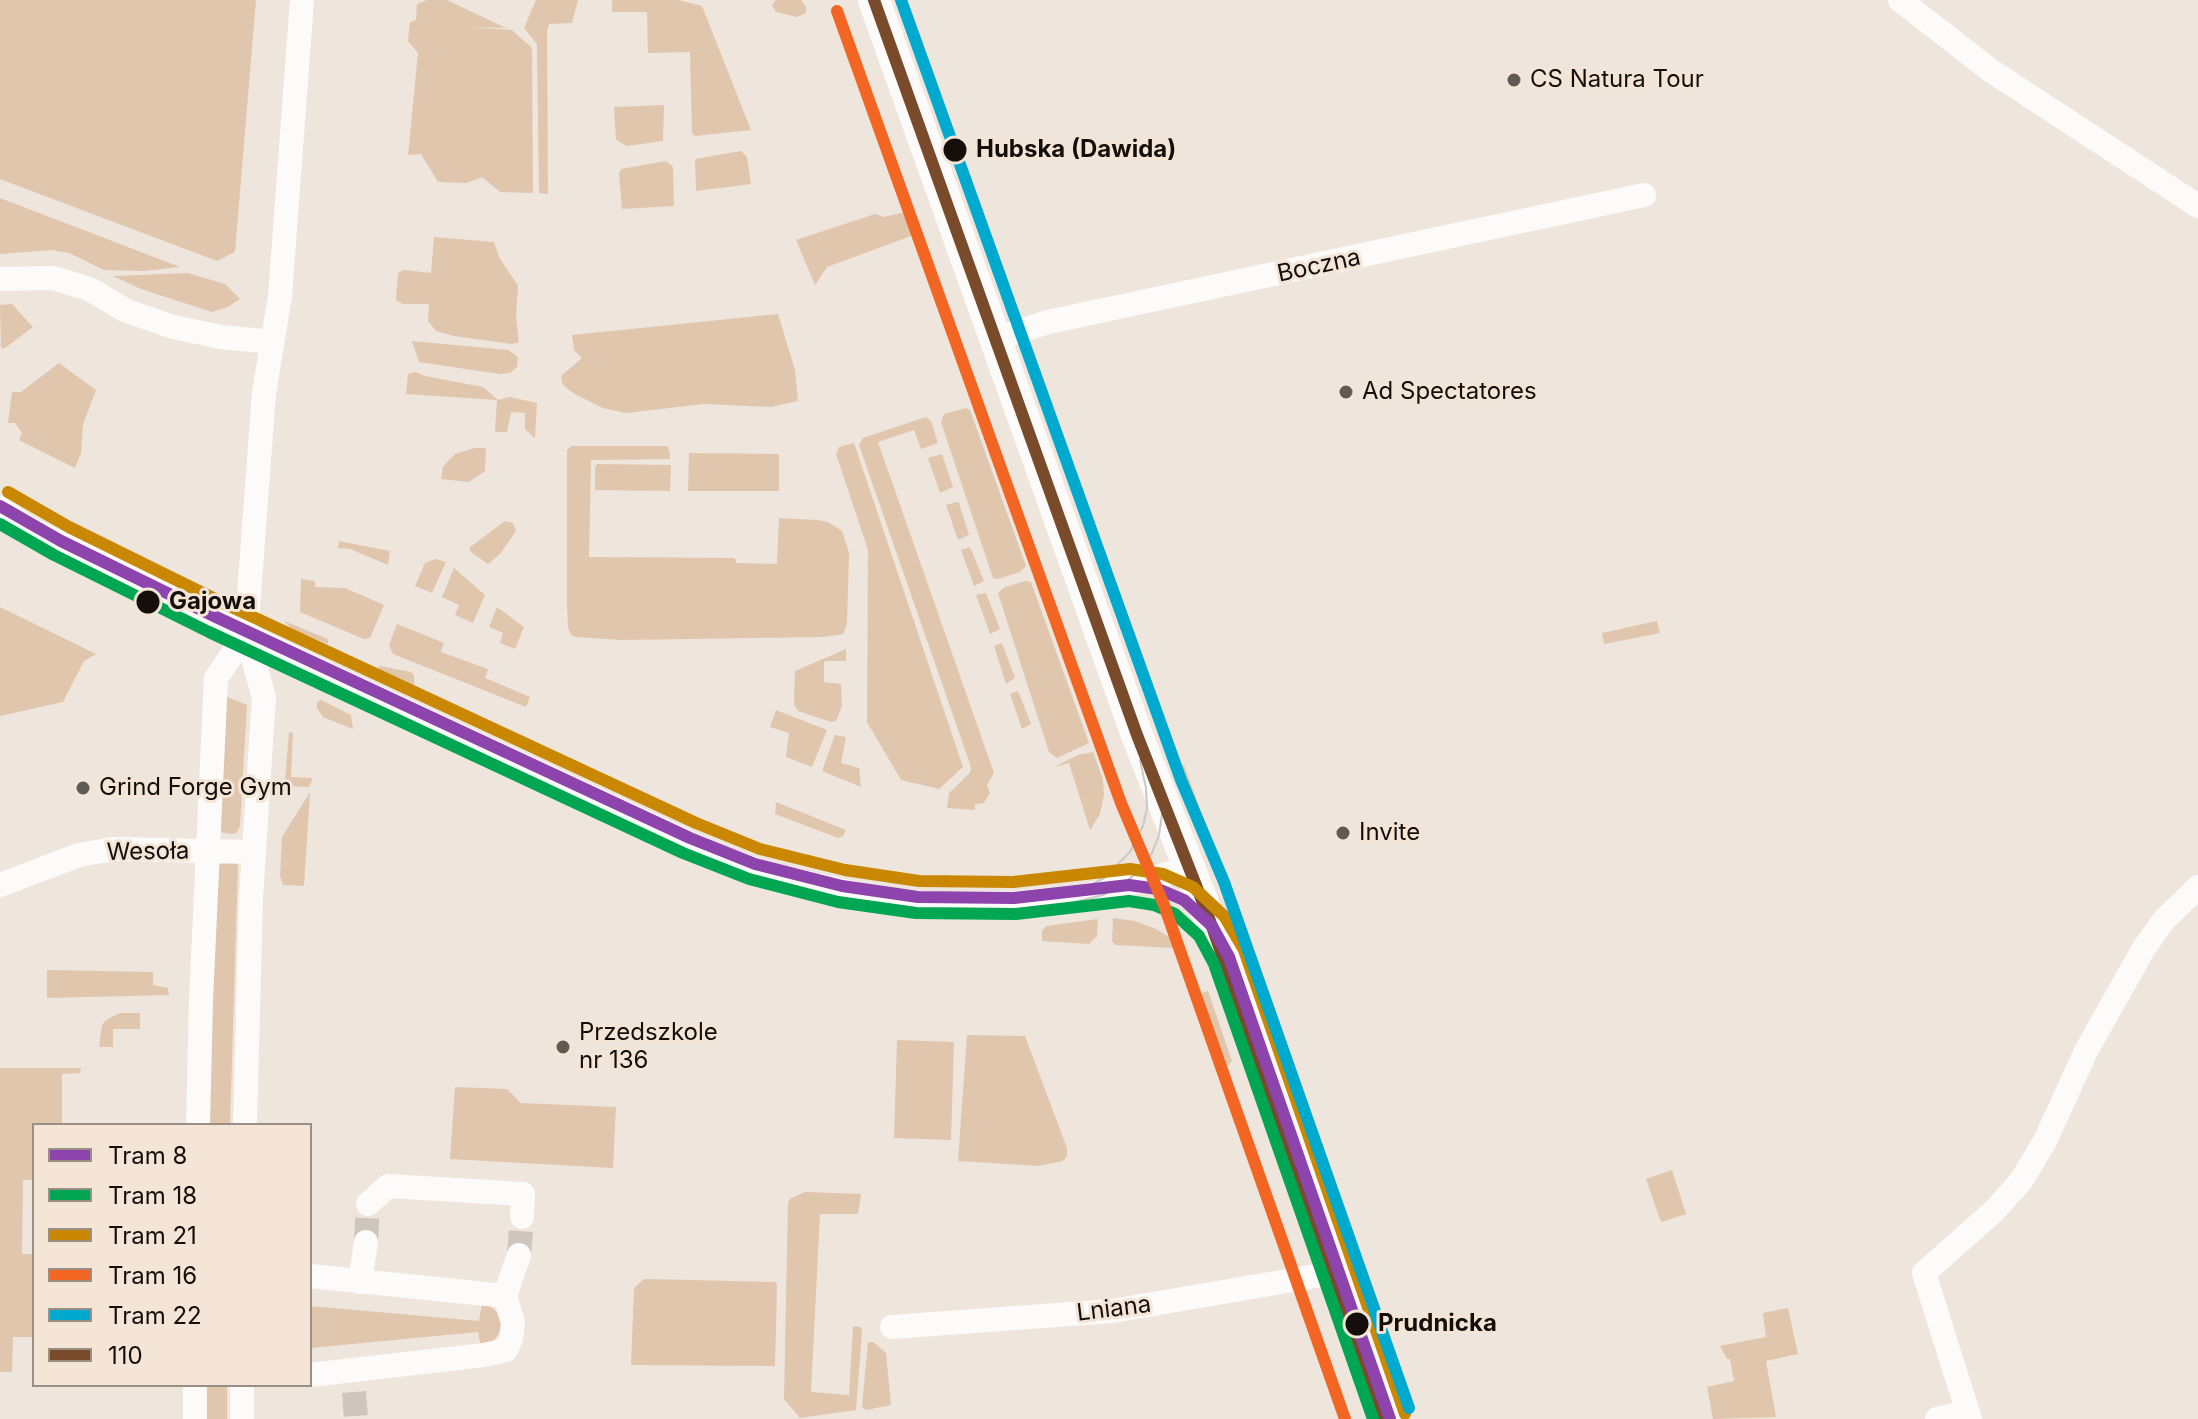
<!DOCTYPE html>
<meta charset="utf-8">
<style>
body{margin:0}
#map{position:relative;width:2198px;height:1419px;overflow:hidden;background:#eee5dd;font-family:Inter,sans-serif}
canvas{display:block}
.legend{position:absolute;left:32px;top:1123px;width:280px;height:264px;box-sizing:border-box;background:#f4e5d7;border:2px solid #9a8f85;margin:0;padding:10px 14px;list-style:none;font-size:24px;color:#140f0b}
.legend li{display:flex;align-items:center;gap:16px;height:40px}
.legend b{width:40px;border:2px solid #9a8f85}
</style>
<div id="map">
<canvas width="2198" height="1419"></canvas>
<ul class="legend">
<li><b style="height:10px;background:#8e44ad"></b>Tram 8</li>
<li><b style="height:10px;background:#00a651"></b>Tram 18</li>
<li><b style="height:10px;background:#ca8802"></b>Tram 21</li>
<li><b style="height:10px;background:#f26522"></b>Tram 16</li>
<li><b style="height:10px;background:#00a9ce"></b>Tram 22</li>
<li><b style="height:10px;background:#7a4b2a"></b>110</li>
</ul>
</div>
<script>
const ctx = document.querySelector('canvas').getContext('2d');
ctx.lineJoin = 'round';
function fill(path, color) {
  ctx.fillStyle = color;
  ctx.fill(path, 'evenodd');
}
function toPath(rows) {
  const path = new Path2D();
  for (const r of rows) {
    path.moveTo(r[0], r[1]);
    for (let i = 2; i < r.length; i += 2) path.lineTo(r[i], r[i + 1]);
  }
  return path;
}
function trace(path, color, width, dash) {
  ctx.strokeStyle = color;
  ctx.lineWidth = width;
  ctx.lineCap = dash ? 'butt' : 'round';
  ctx.setLineDash(dash || []);
  ctx.stroke(path);
}
function drawText(font, color, halo, rows, align = 'center') {
  ctx.font = font + ' Inter,sans-serif';
  ctx.lineWidth = 6;
  ctx.setLineDash([]);
  ctx.textBaseline = 'middle';
  ctx.strokeStyle = halo;
  ctx.fillStyle = color;
  for (const [text, x, y, turn = 0] of rows) {
    ctx.save();
    ctx.translate(x, y);
    ctx.rotate((+turn || 0) * Math.PI / 180);
    ctx.textAlign = isNaN(turn) ? turn : align;
    if (halo) ctx.strokeText(text, 0, 0);
    ctx.fillText(text, 0, 0);
    ctx.restore();
  }
}
const green = toPath([
 [0,0,256,0,235,252,217,261,0,179],
 [427,0,447,0,506,28,467,27,512,30,532,48,533,193,500,192,482,177,467,183,438,182,421,154,408,155,418,53,408,41,410,22,416,20,417,4],
 [536,0,578,0,572,23,549,24,547,31,548,194,539,193,537,44,524,28],
 [612,0,678,0,702,6,751,130,695,136,692,133,690,52,648,53,647,12,612,12],
 [776,0,801,0,806,7,806,13,797,17,776,12,772,5],
 [664,105,663,141,627,146,616,140,614,107],
 [741,151,747,157,751,184,696,191,695,159],
 [666,161,673,167,674,206,622,209,619,174,621,169],
 [0,198,180,267,144,271,104,270,69,253,52,250,0,254],
 [905,212,914,235,827,267,815,285,796,240,875,214,884,217],
 [434,237,494,242,499,257,518,286,516,316,519,342,512,344,454,336,436,331,428,321,429,304,403,304,396,300,398,273,404,270,431,273],
 [188,273,225,284,240,299,228,307,212,312,141,289,113,276],
 [12,304,33,327,5,348,1,348,0,305],
 [778,314,795,370,798,401,771,407,704,404,626,413,603,408,573,393,563,385,561,376,582,358,574,350,572,335],
 [412,341,508,350,518,357,517,367,510,373,500,374,419,362],
 [59,363,96,390,83,424,81,453,75,468,19,440,22,433,15,423,8,423,12,392,21,392],
 [416,372,425,376,483,387,498,400,510,397,537,403,535,438,525,429,525,413,511,412,507,432,495,432,497,400,406,394,408,374],
 [966,408,970,410,1026,566,1020,572,998,579,993,578,941,422,944,414],
 [926,417,931,421,938,443,921,449,914,430,878,442,994,773,987,785,990,793,984,803,975,804,975,810,947,808,949,793,969,774,971,770,970,764,859,445,863,438],
 [854,443,963,767,939,789,901,780,867,722,868,550,836,454,839,447],
 [572,446,667,446,670,452,670,459,591,460,589,557,735,558,736,563,777,564,779,518,817,520,828,522,842,531,849,553,847,624,843,634,823,637,622,640,576,637,571,635,568,628,567,603,567,450],
 [475,448,486,448,485,471,469,482,441,479,443,467,449,460,455,454],
 [689,453,779,454,779,491,688,491],
 [942,454,953,487,940,493,928,458],
 [597,464,671,465,670,491,595,490,595,468],
 [956,502,959,503,969,535,958,540,946,505],
 [505,521,513,523,516,531,500,554,488,564,471,552,469,548],
 [339,541,390,551,388,565,350,549,338,548],
 [970,547,984,581,974,586,961,550],
 [435,559,446,562,432,593,415,586,425,563],
 [454,568,485,595,473,623,455,615,459,605,442,597],
 [301,579,315,581,315,587,345,588,384,605,370,638,364,639,300,612],
 [1025,581,1031,582,1089,743,1057,758,1049,752,998,593,1003,588],
 [986,593,1000,629,990,634,976,595],
 [0,607,96,654,84,661,63,702,0,716],
 [497,607,524,627,515,649,500,643,503,633,489,627],
 [284,621,328,639,328,644,294,631],
 [1657,621,1660,633,1604,644,1602,633],
 [397,624,444,643,441,652,488,669,485,678,530,697,526,707,393,654,389,645],
 [1002,643,1015,678,1006,684,994,646],
 [846,649,846,661,824,661,824,682,841,684,842,706,836,721,831,722,798,711,794,704,795,671],
 [380,666,411,672,414,675,414,686,377,669],
 [1018,691,1031,724,1022,729,1010,694],
 [227,697,247,705,240,826,236,833,231,834,223,833,220,828],
 [321,700,351,715,353,729,323,717,317,708,317,702],
 [776,710,827,730,812,767,786,757,789,733,770,727],
 [289,732,293,733,291,777,313,778,309,787,288,786,285,782],
 [835,735,846,737,841,763,859,768,861,787,822,771],
 [1093,752,1103,780,1104,795,1100,814,1090,830,1069,763,1054,767,1078,755],
 [1184,765,1214,847,1208,849,1176,771,1178,767],
 [310,792,304,886,283,885,280,876,282,837],
 [776,802,846,830,843,836,838,838,775,814],
 [236,861,238,865,230,1125,207,1125,217,863],
 [1113,918,1135,921,1154,928,1171,938,1174,948,1115,945,1112,941],
 [1098,919,1097,936,1089,944,1042,941,1042,931,1046,926],
 [47,970,153,972,153,985,168,988,169,995,47,998],
 [1208,991,1232,1061,1223,1071,1197,995],
 [120,1013,140,1013,140,1029,113,1029,113,1047,99,1047,102,1025,106,1020],
 [967,1035,1025,1036,1067,1148,1067,1156,1063,1161,1039,1166,958,1161],
 [897,1040,954,1042,951,1140,894,1138],
 [0,1068,81,1068,80,1073,62,1074,62,1125,34,1125,34,1199,32,1180,23,1180,22,1254,32,1254,32,1239,34,1238,34,1337,13,1337,12,1372,0,1372],
 [455,1087,507,1089,521,1103,616,1107,613,1168,450,1159],
 [1672,1170,1686,1214,1661,1222,1646,1179],
 [805,1192,861,1194,858,1214,820,1214,811,1392,849,1395,853,1326,861,1327,862,1332,856,1410,800,1418,784,1399,788,1203,790,1199],
 [644,1279,775,1282,777,1285,775,1366,631,1365,634,1288],
 [482,1304,490,1306,499,1314,502,1329,493,1342,481,1347,478,1332,310,1348,310,1306,479,1321],
 [1788,1308,1798,1354,1766,1361,1776,1417,1713,1419,1707,1387,1734,1381,1730,1359,1727,1359,1720,1346,1766,1337,1763,1313],
 [868,1342,873,1342,886,1353,891,1405,866,1410,862,1407],
 [205,1385,227,1385,227,1419,205,1419]
]);
const streetTunnel = toPath([
 [366,1242,368,1204],
 [519,1255,522,1217],
 [354,1392,356,1419]
]);
const street = toPath([
 [1900,0,1990,70,2198,206],
 [0,279,53,278,89,289,127,311,173,327,221,337,272,342],
 [995,339,1048,322,1644,195],
 [0,508,27,527,331,676,720,857,771,875,876,898,921,903,1017,903,1085,896,1189,868],
 [0,885,79,855,113,849,253,852],
 [198,1125,201,1000,216,678,246,634],
 [245,1125,251,897,264,697,246,634,264,393,280,296,302,0],
 [368,1204,388,1186,523,1194,522,1217],
 [310,1276,505,1296,513,1323,511,1339,506,1350,484,1355,310,1375],
 [360,1282,366,1242],
 [505,1296,519,1255],
 [892,1327,1112,1311,1334,1273],
 [195,1385,195,1419],
 [242,1385,242,1419],
 [1937,1419,1968,1412],
 [1970,1419,1924,1273,1994,1211,2021,1181,2045,1141,2086,1051,2144,948,2164,920,2198,887]
]);
const secondary = toPath([
 [874,0,1137,735,1210,921,1385,1419]
]);
const tram = toPath([
 [1059,893,1087,887,1104,878,1130,852,1143,826,1147,808,1146,788,1140,760],
 [1075,902,1103,895,1121,886,1134,875,1152,853,1159,835,1163,807,1156,769]
]);
const bus1 = toPath([
 [874,0,1137,735,1210,921,1385,1419]
]);
const tram1 = toPath([
 [0,506,61,541,216,617,690,838,755,864,842,886,918,897,1014,898,1129,885,1158,889,1184,900,1212,926,1229,957,1390,1419]
]);
const tram2 = toPath([
 [0,524,54,555,209,632,683,853,749,879,838,902,916,913,1016,914,1129,901,1154,905,1175,914,1199,936,1214,964,1373,1419]
]);
const tram3 = toPath([
 [8,492,69,527,223,603,696,823,760,849,845,870,919,881,1013,882,1130,869,1163,874,1193,887,1224,916,1244,950,1405,1414]
]);
const tram4 = toPath([
 [837,11,1121,803,1164,905,1345,1419]
]);
const tram5 = toPath([
 [901,0,1181,780,1224,882,1409,1408]
]);
const markers = [
 [1514,80,8,"#605a54"],
 [955,150,13,"#140f0b"],
 [1346,392,8,"#605a54"],
 [148,602,13,"#140f0b"],
 [83,788,8,"#605a54"],
 [1343,833,8,"#605a54"],
 [563,1047,8,"#605a54"],
 [1357,1324,13,"#140f0b"]
];
const poiNames = [
 ["CS Natura Tour",1530,80],
 ["Ad Spectatores",1362,392],
 ["Grind Forge Gym",99,788],
 ["Invite",1359,833],
 ["Przedszkole",579,1033],
 ["nr 136",579,1061]
];
const stopNames = [
 ["Hubska (Dawida)",976,150],
 ["Gajowa",169,602],
 ["Prudnicka",1378,1324]
];
const streetNames = [
 ["Boczna",1319,266,-12],
 ["Wesoła",148,852,-1],
 ["Lniana",1114,1309,-7]
];
fill(green, '#e0c6ad');
trace(streetTunnel, '#cdc5be', 24, [24, 12]);
trace(street, '#fcfbfa', 24);
trace(secondary, '#fcfbfa', 32);
trace(tram, '#cac8c6', 2);
trace(bus1, '#7a4b2a', 12);
trace(tram1, '#8e44ad', 12);
trace(tram2, '#00a651', 12);
trace(tram3, '#ca8802', 12);
trace(tram4, '#f26522', 12);
trace(tram5, '#00a9ce', 12);
for (const [x, y, r, color] of markers) {
  const dot = new Path2D();
  dot.arc(x, y, r, 0, 2 * Math.PI);
  ctx.fillStyle = color;
  ctx.fill(dot);
  trace(dot, '#f4e5d7', 3);
}
drawText('24px', '#140f0b', '#f4e5d7', poiNames, 'left');
drawText('bold 24px', '#140f0b', '#f4e5d7', stopNames, 'left');
drawText('24px', '#140f0b', '#f4e5d7', streetNames);
</script>
